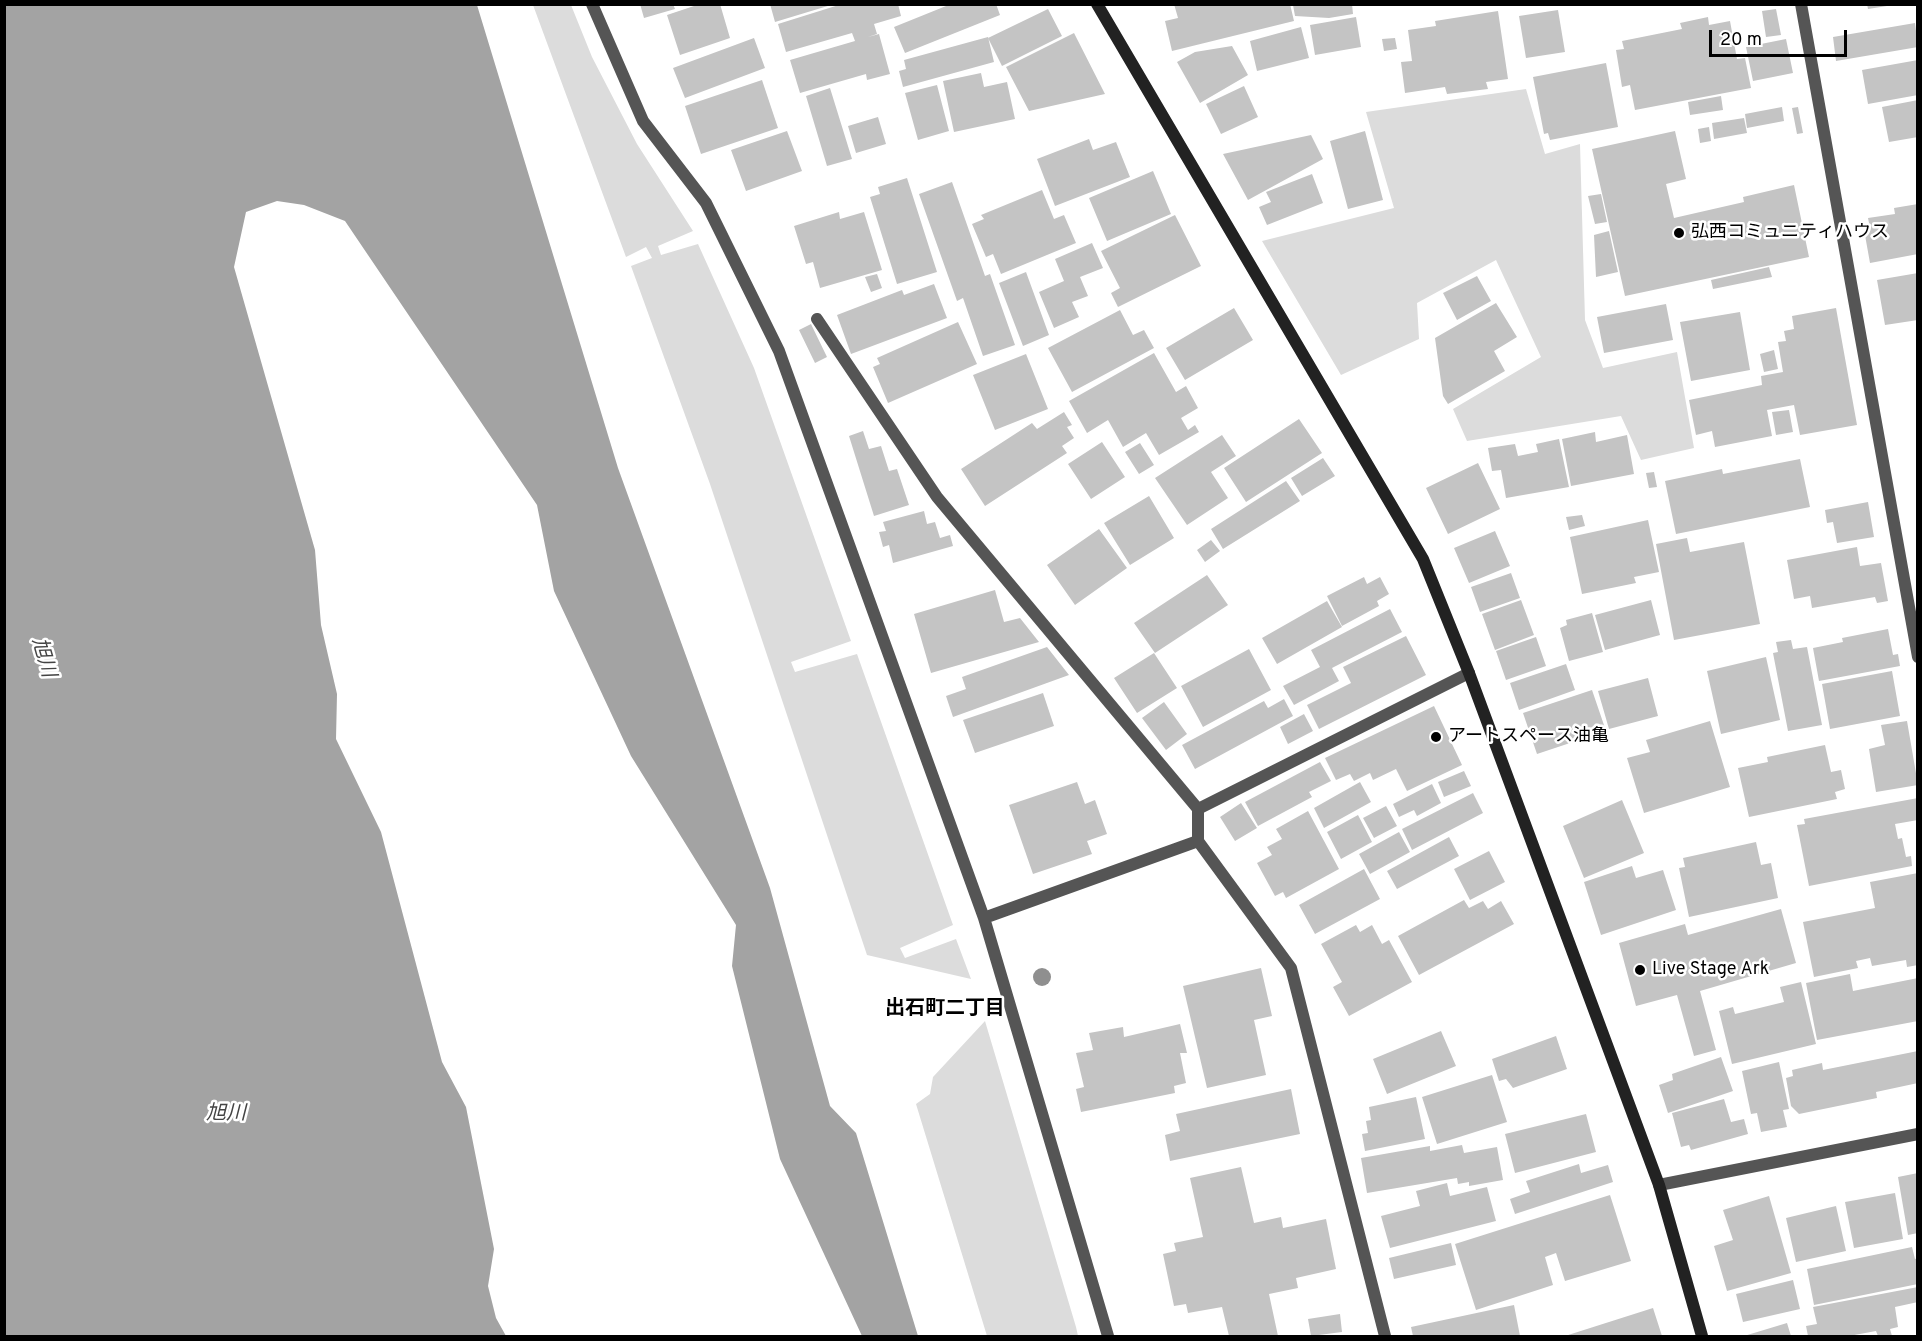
<!DOCTYPE html>
<meta charset="utf-8">
<style>
body{margin:0}
#map{position:relative;width:1922px;height:1341px;overflow:hidden;background:#fff;font-family:Overpass,sans-serif}
canvas{display:block}
.frame{position:absolute;inset:0;border:6px solid #000;pointer-events:none}
.scale{position:absolute;left:1709px;top:30px;width:138px;height:27px;box-sizing:border-box;border:3px solid #000;border-top:0;padding-left:8px;font-size:18px;line-height:21px;white-space:nowrap;color:#000;-webkit-text-stroke:4px #fff;paint-order:stroke}
</style>
<div id="map">
<canvas width="1922" height="1341"></canvas>
<div class="frame"></div>
<div class="scale">20 m</div>
</div>
<script>
const ctx = document.querySelector('canvas').getContext('2d');
ctx.lineJoin = 'round';
function fill(path, color) {
  ctx.fillStyle = color;
  ctx.fill(path, 'evenodd');
}
function toPath(rows) {
  const path = new Path2D();
  for (const r of rows) {
    path.moveTo(r[0], r[1]);
    for (let i = 2; i < r.length; i += 2) path.lineTo(r[i], r[i + 1]);
  }
  return path;
}
function trace(path, color, width, dash) {
  ctx.strokeStyle = color;
  ctx.lineWidth = width;
  ctx.lineCap = dash ? 'butt' : 'round';
  ctx.setLineDash(dash || []);
  ctx.stroke(path);
}
function drawText(font, color, halo, rows, align = 'center') {
  ctx.font = font + ' Overpass,"Noto Sans JP",sans-serif';
  ctx.lineWidth = 5;
  ctx.setLineDash([]);
  ctx.textBaseline = 'middle';
  ctx.strokeStyle = halo;
  ctx.fillStyle = color;
  for (const [text, x, y, turn = 0] of rows) {
    ctx.save();
    ctx.translate(x, y);
    ctx.rotate((+turn || 0) * Math.PI / 180);
    ctx.textAlign = isNaN(turn) ? turn : align;
    if (halo) ctx.strokeText(text, 0, 0);
    ctx.fillText(text, 0, 0);
    ctx.restore();
  }
}
const green = toPath([
 [533,5,571,5,592,57,637,144,693,231,658,246,661,255,698,244,754,368,851,641,791,662,795,672,857,654,953,925,900,948,905,958,956,939,971,979,867,955,710,484,631,266,652,258,646,247,626,257],
 [1526,89,1545,154,1580,144,1585,320,1603,368,1677,352,1694,448,1641,460,1621,416,1467,441,1453,409,1541,357,1496,260,1417,303,1419,339,1341,375,1262,241,1394,208,1366,112],
 [985,1021,1076,1327,1078,1336,987,1336,916,1104,930,1094,933,1077]
]);
const water = toPath([
 [5,4,477,5,618,468,770,888,830,1106,856,1133,918,1336,862,1336,780,1159,732,966,736,925,631,756,554,591,537,505,345,221,304,205,277,201,246,212,234,267,315,550,321,625,337,694,336,739,381,832,442,1062,466,1107,494,1249,488,1286,496,1318,506,1336,5,1336]
]);
const building = toPath([
 [640,4,673,4,675,9,644,18],
 [700,4,720,4,730,38,680,55,667,15],
 [770,4,831,4,831,5,775,22],
 [842,4,898,4,901,16,874,24,877,34,868,37,879,34,890,74,867,80,866,74,800,93,790,60,855,41,852,33,786,52,778,24],
 [951,4,996,4,1000,15,905,53,894,27],
 [1174,4,1290,4,1294,21,1172,51,1165,21,1178,18],
 [1296,4,1352,4,1353,14,1329,18,1295,16,1293,5],
 [1867,4,1887,4,1887,6,1868,9],
 [1048,9,1062,36,1002,66,988,38],
 [1776,9,1781,35,1766,37,1762,11],
 [1558,10,1565,52,1526,58,1519,16],
 [1498,11,1508,79,1486,82,1488,89,1447,94,1445,87,1405,93,1401,62,1412,61,1408,30,1436,26,1435,21],
 [1356,17,1361,47,1315,55,1310,25],
 [1708,17,1709,25,1730,21,1737,59,1745,58,1751,88,1635,110,1630,85,1622,87,1616,50,1624,49,1622,41,1682,29,1680,23],
 [1915,23,1918,47,1836,61,1833,37],
 [1301,27,1309,58,1257,71,1250,41],
 [1074,33,1105,94,1029,111,1006,67],
 [988,37,994,62,903,87,899,71,906,69,904,60],
 [754,38,765,68,685,98,673,68],
 [1395,38,1397,49,1384,51,1382,39],
 [1786,39,1793,73,1753,81,1746,47],
 [1232,46,1248,75,1200,103,1177,62,1195,52],
 [1918,60,1918,95,1868,104,1862,70],
 [1606,63,1618,127,1550,140,1548,133,1544,134,1533,77],
 [981,73,984,87,1007,82,1015,119,954,132,943,81],
 [762,80,778,128,701,154,685,106],
 [937,85,949,131,918,140,905,93],
 [1244,86,1258,117,1221,134,1206,104],
 [830,88,852,159,827,166,806,96],
 [1721,96,1723,110,1690,115,1688,102],
 [1918,100,1918,137,1889,142,1882,107],
 [1782,107,1784,121,1747,128,1745,114],
 [1798,107,1803,133,1797,134,1792,108],
 [878,117,886,144,856,153,848,126],
 [1744,118,1747,133,1714,139,1712,123],
 [1709,127,1711,141,1700,143,1698,129],
 [787,131,802,171,746,191,731,150],
 [1365,131,1383,200,1348,209,1330,141],
 [1675,131,1686,179,1666,184,1674,218,1744,202,1743,197,1794,185,1809,257,1625,296,1592,149],
 [1311,135,1323,159,1248,200,1223,154],
 [1089,139,1093,150,1116,142,1130,177,1055,206,1037,159],
 [1153,171,1171,214,1107,241,1089,198],
 [1312,174,1323,203,1267,225,1259,207,1271,202,1266,192],
 [907,178,937,272,897,284,870,197,880,194,878,187],
 [952,182,985,276,990,274,1015,345,983,356,963,298,957,301,919,194],
 [1042,190,1054,219,1064,215,1076,243,1001,274,993,254,986,257,972,224,984,219,981,215],
 [1601,194,1607,222,1595,224,1588,196],
 [1918,204,1918,254,1870,263,1863,224,1869,223,1868,218,1895,214,1894,208],
 [839,212,840,219,864,212,882,270,820,288,813,262,806,264,794,226],
 [1175,215,1201,266,1118,307,1111,293,1120,288,1101,251],
 [1609,231,1618,272,1596,277,1594,235],
 [1092,243,1103,268,1080,277,1088,296,1072,302,1079,317,1054,328,1039,292,1064,281,1055,259],
 [1769,267,1772,277,1713,289,1711,280],
 [1026,272,1049,335,1023,346,999,283],
 [1918,273,1918,320,1885,325,1877,280],
 [877,274,882,288,871,292,865,277],
 [1477,276,1491,301,1457,320,1443,293],
 [934,284,947,318,851,354,837,315,902,290,904,295],
 [1496,303,1517,337,1494,351,1505,371,1448,404,1443,396,1435,338],
 [1666,304,1673,340,1604,353,1597,317],
 [1234,308,1253,340,1185,380,1166,348],
 [1836,308,1857,425,1800,435,1794,405,1767,410,1772,436,1715,447,1712,431,1696,435,1689,400,1762,385,1761,376,1783,372,1778,342,1786,341,1784,331,1794,329,1792,316],
 [1120,310,1133,335,1144,330,1154,348,1072,392,1048,348],
 [1740,312,1750,370,1691,381,1680,322],
 [958,322,977,364,888,403,873,367,880,364,877,358],
 [811,324,827,357,815,363,799,330],
 [1774,350,1778,369,1764,372,1760,354],
 [1154,353,1176,392,1186,386,1198,408,1181,418,1188,430,1195,425,1199,432,1159,455,1146,433,1123,447,1108,420,1087,433,1069,401],
 [1026,354,1048,409,995,430,973,375],
 [1789,410,1793,432,1776,435,1772,412],
 [1064,412,1072,425,1067,427,1074,438,1062,446,1067,453,985,506,961,469,1032,423,1037,429],
 [1299,419,1322,453,1246,502,1224,468],
 [863,431,869,449,881,446,889,471,897,469,909,505,874,516,849,436],
 [1595,432,1596,442,1627,435,1634,474,1571,486,1562,439],
 [1222,435,1236,456,1211,472,1228,498,1187,525,1155,478],
 [1559,439,1569,487,1506,498,1501,470,1492,471,1488,448,1515,444,1518,456,1538,452,1536,444],
 [1102,442,1125,477,1091,499,1068,464],
 [1140,443,1154,465,1139,474,1125,452],
 [1323,458,1335,476,1302,496,1291,478],
 [1800,459,1810,507,1676,534,1665,481,1722,469,1723,474],
 [1478,463,1500,509,1448,534,1426,488],
 [1654,472,1657,487,1649,488,1646,473],
 [1286,481,1300,501,1223,549,1211,529],
 [1149,496,1174,538,1130,565,1104,523],
 [1868,502,1874,537,1837,543,1833,522,1827,523,1825,510],
 [924,511,927,524,935,522,940,538,950,535,953,546,893,563,889,545,883,547,879,532,886,531,883,522],
 [1582,515,1585,526,1569,530,1566,517],
 [1648,520,1659,572,1634,577,1636,583,1582,594,1570,537],
 [1099,529,1127,568,1075,605,1047,565],
 [1495,531,1510,566,1469,583,1454,548],
 [1687,538,1690,552,1744,542,1760,624,1674,640,1656,544],
 [1211,540,1220,551,1205,562,1197,550],
 [1857,547,1860,566,1881,563,1888,601,1877,603,1875,597,1812,608,1810,596,1794,599,1787,560],
 [1511,573,1520,598,1480,612,1471,587],
 [1207,575,1228,605,1155,653,1134,623],
 [1364,577,1367,584,1380,577,1389,594,1377,601,1379,606,1342,626,1327,596],
 [995,590,1004,622,1020,618,1039,642,931,673,914,614],
 [1521,600,1534,635,1495,650,1482,614],
 [1651,600,1660,635,1605,650,1595,615],
 [1327,601,1342,627,1277,664,1262,638],
 [1390,609,1402,632,1332,668,1339,681,1294,705,1283,686,1320,667,1311,650],
 [1592,613,1603,652,1569,661,1560,628,1567,625,1566,620],
 [1888,629,1893,655,1898,654,1900,666,1819,681,1813,648,1843,642,1842,638],
 [1406,636,1426,675,1319,729,1307,705,1351,683,1343,667],
 [1536,637,1546,666,1506,680,1496,651],
 [1791,640,1793,649,1807,647,1822,725,1788,731,1773,653,1778,652,1776,642],
 [1047,647,1069,675,953,717,946,696,966,689,962,677],
 [1249,649,1271,690,1203,727,1181,686],
 [1154,653,1177,688,1137,713,1114,678],
 [1766,657,1780,720,1721,734,1707,671],
 [1566,664,1575,690,1519,710,1510,683],
 [1892,671,1900,716,1830,729,1822,684],
 [1648,678,1658,716,1609,729,1598,691],
 [1592,690,1606,731,1537,754,1523,713],
 [1043,693,1054,726,975,753,963,720],
 [1284,699,1293,716,1195,769,1182,745,1264,701,1268,708],
 [1164,702,1187,734,1166,750,1142,718],
 [1434,706,1462,765,1407,791,1396,769,1373,780,1370,773,1354,781,1350,774,1336,780,1325,758],
 [1304,714,1313,731,1288,744,1280,727],
 [1710,721,1730,787,1644,813,1627,758,1650,752,1646,740],
 [1907,721,1918,785,1876,792,1869,749,1885,745,1881,725],
 [1825,745,1831,772,1841,770,1845,789,1835,792,1837,799,1749,817,1738,768,1768,762,1767,757],
 [1320,762,1331,781,1309,792,1312,797,1258,826,1245,802],
 [1464,771,1471,786,1444,797,1438,782],
 [1077,782,1085,804,1095,800,1107,834,1087,841,1092,854,1033,874,1009,805],
 [1360,782,1371,802,1324,828,1314,808],
 [1432,784,1441,803,1417,816,1414,810,1399,817,1393,804],
 [1473,793,1483,813,1412,850,1402,829],
 [1918,798,1918,820,1895,824,1898,839,1902,838,1906,857,1911,856,1912,866,1809,886,1797,825,1805,824,1804,819],
 [1622,800,1644,853,1584,878,1563,826],
 [1241,803,1257,828,1235,841,1220,817],
 [1386,806,1397,826,1374,838,1363,818],
 [1308,811,1339,869,1286,898,1283,892,1275,896,1257,863,1272,855,1267,847,1282,839,1276,829],
 [1358,815,1372,842,1341,859,1327,832],
 [1399,832,1410,852,1370,874,1359,854],
 [1449,837,1459,856,1397,889,1387,871],
 [1756,842,1761,865,1771,863,1778,898,1689,917,1679,868,1685,867,1683,858],
 [1489,851,1505,882,1470,900,1454,869],
 [1632,866,1636,878,1663,870,1676,910,1601,935,1584,882],
 [1364,869,1380,899,1315,934,1299,905],
 [1918,873,1918,965,1907,967,1906,960,1872,966,1870,958,1856,961,1858,968,1814,977,1803,922,1875,908,1870,882],
 [1464,900,1469,908,1483,901,1488,909,1501,901,1514,924,1419,975,1398,936],
 [1781,909,1796,963,1700,991,1716,1050,1694,1056,1677,995,1636,1006,1619,943,1685,924,1688,935],
 [1356,925,1360,932,1372,925,1382,944,1389,940,1412,982,1349,1016,1333,987,1342,982,1321,944],
 [1261,968,1272,1016,1254,1020,1266,1075,1207,1088,1183,986],
 [1850,974,1853,991,1918,978,1918,1021,1817,1040,1806,983],
 [1801,982,1816,1044,1732,1064,1719,1011,1733,1007,1735,1014,1784,1002,1780,987],
 [1180,1024,1187,1053,1180,1053,1186,1083,1174,1086,1175,1093,1081,1112,1076,1089,1084,1087,1076,1053,1093,1050,1089,1033,1123,1027,1124,1037],
 [1441,1031,1456,1066,1387,1094,1373,1059],
 [1556,1036,1567,1069,1513,1088,1506,1079,1499,1081,1492,1059],
 [1918,1051,1918,1083,1876,1092,1877,1098,1799,1114,1791,1106,1786,1078,1793,1076,1792,1070,1822,1063,1823,1070],
 [1721,1057,1733,1091,1668,1113,1659,1085,1673,1080,1672,1074],
 [1779,1062,1789,1109,1783,1110,1787,1127,1761,1132,1757,1113,1751,1114,1742,1071],
 [1492,1075,1507,1122,1437,1144,1422,1097],
 [1291,1089,1300,1134,1170,1161,1165,1135,1180,1131,1176,1114],
 [1416,1097,1425,1139,1365,1151,1362,1134,1368,1133,1366,1121,1371,1120,1369,1107],
 [1724,1099,1731,1122,1744,1119,1748,1134,1691,1150,1689,1145,1681,1147,1672,1113],
 [1586,1114,1596,1152,1515,1173,1505,1134],
 [1462,1145,1464,1153,1497,1147,1503,1180,1469,1186,1469,1182,1458,1184,1457,1178,1367,1193,1361,1158,1430,1146,1430,1151],
 [1579,1164,1581,1173,1608,1165,1613,1182,1515,1214,1510,1199,1530,1192,1526,1181],
 [1241,1167,1254,1223,1281,1217,1283,1228,1326,1219,1336,1269,1296,1278,1298,1288,1269,1294,1278,1336,1229,1336,1222,1307,1188,1313,1186,1304,1174,1306,1163,1254,1176,1251,1174,1243,1203,1237,1190,1178],
 [1918,1173,1918,1233,1908,1235,1898,1177],
 [1447,1183,1450,1196,1487,1187,1496,1221,1390,1248,1381,1216,1420,1206,1416,1191],
 [1895,1193,1903,1239,1854,1248,1845,1202],
 [1610,1195,1631,1261,1565,1281,1556,1253,1545,1257,1553,1285,1476,1310,1455,1244],
 [1769,1196,1791,1273,1727,1291,1714,1246,1733,1240,1723,1210],
 [1836,1206,1846,1251,1796,1262,1786,1218],
 [1451,1243,1456,1265,1394,1279,1389,1258],
 [1912,1247,1915,1259,1918,1258,1918,1284,1814,1305,1807,1269],
 [1793,1280,1800,1309,1743,1322,1736,1294],
 [1918,1287,1918,1302,1895,1307,1898,1327,1890,1329,1892,1336,1878,1336,1876,1331,1849,1336,1808,1336,1806,1326,1817,1324,1813,1307],
 [1514,1305,1520,1336,1413,1336,1411,1327],
 [1653,1308,1662,1336,1565,1336],
 [1340,1314,1342,1332,1311,1336,1308,1319],
 [1787,1323,1791,1336,1744,1336]
]);
const street = toPath([
 [592,4,643,121,706,203,779,351,984,918,1108,1336],
 [1801,4,1918,657],
 [817,319,937,497,1198,809,1198,841,1291,968,1385,1336],
 [1198,809,1469,673],
 [984,918,1198,841],
 [1659,1185,1918,1134]
]);
const secondary = toPath([
 [1097,4,1423,559,1469,673,1659,1185,1702,1336]
]);
const trees = [
 [1042,977]
];
const markers = [
 [1679,233,6,"#000"],
 [1436,737,6,"#000"],
 [1640,970,6,"#000"]
];
const poiNames = [
 ["弘西コミュニティハウス",1691,233],
 ["アートスペース油亀",1448,737],
 ["Live Stage Ark",1652,970]
];
const waterNames = [
 ["旭川",42,658,74],
 ["旭川",226,1115]
];
const neighbourhoodNames = [
 ["出石町二丁目",945,1010]
];
fill(green, '#dcdcdc');
fill(water, '#a3a3a3');
fill(building, '#c4c4c4');
trace(street, '#555', 12);
trace(secondary, '#222', 12);
ctx.fillStyle = '#8f8f8f';
for (const [x, y] of trees) {
  ctx.beginPath();
  ctx.arc(x, y, 9, 0, 2 * Math.PI);
  ctx.fill();
}
for (const [x, y, r, color] of markers) {
  const dot = new Path2D();
  dot.arc(x, y, r, 0, 2 * Math.PI);
  ctx.fillStyle = color;
  ctx.fill(dot);
  trace(dot, '#fff', 2);
}
drawText('18px', '#000', '#fff', poiNames, 'left');
drawText('italic 20px', '#444', '#fff', waterNames);
drawText('bold 20px', '#000', '#fff', neighbourhoodNames);
</script>
